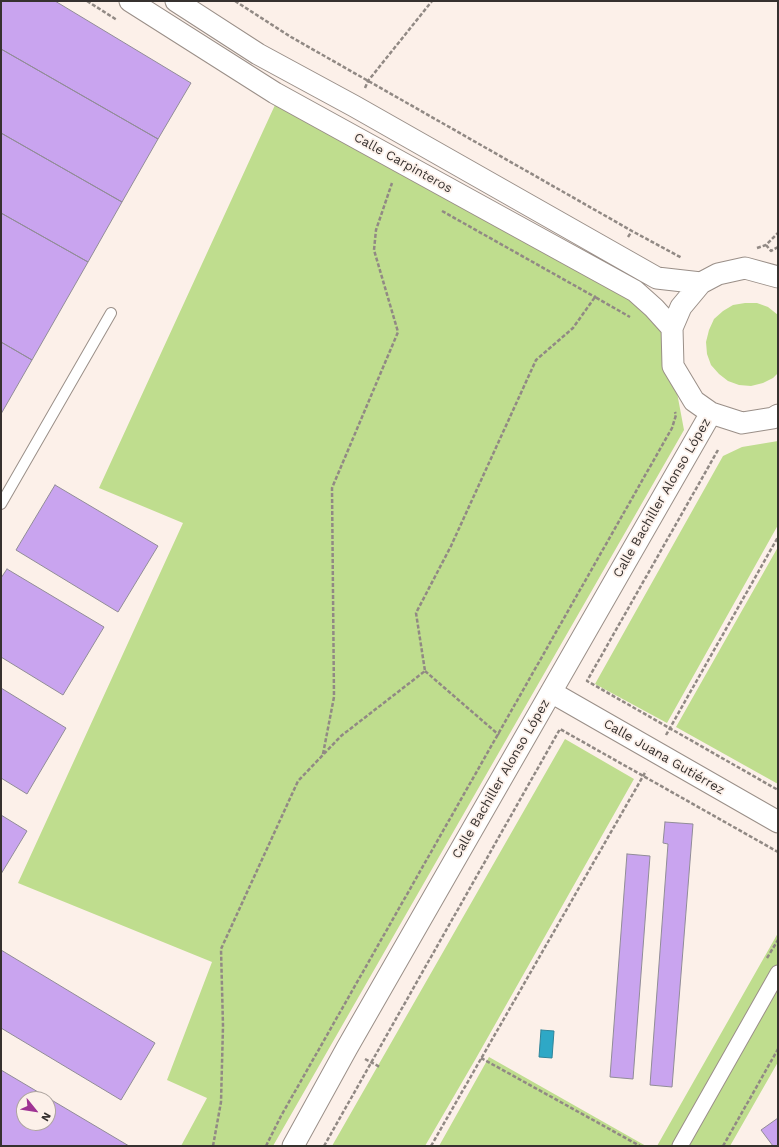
<!DOCTYPE html>
<meta charset="utf-8">
<style>
body{margin:0}
#map{position:relative;width:779px;height:1147px;overflow:hidden;background:#fcf0e9;font-family:"Work Sans",sans-serif}
canvas{display:block}
.frame{position:absolute;inset:0;border:2px solid #36312f;pointer-events:none}
.north{position:absolute;left:16px;top:1091px;width:40px;height:40px;box-sizing:border-box;background:#fcf0e9;border:1px solid #ada49f;border-radius:50%;rotate:120deg;font-size:11px;font-weight:700;line-height:16px;text-align:center;color:#36312f}
.north::after{content:'';display:block;margin:auto;width:14px;height:18px;background:#9f3394;clip-path:polygon(50% 0,100% 100%,50% 72%,0 100%)}
</style>
<div id="map">
<canvas width="779" height="1147"></canvas>
<div class="frame"></div>
<div class="north">N</div>
</div>
<script>
const ctx = document.querySelector('canvas').getContext('2d');
ctx.lineJoin = 'round';
function fill(path, color) {
  ctx.fillStyle = color;
  ctx.fill(path, 'evenodd');
}
function toPath(rows) {
  const path = new Path2D();
  for (const r of rows) {
    path.moveTo(r[0], r[1]);
    for (let i = 2; i < r.length; i += 2) path.lineTo(r[i], r[i + 1]);
  }
  return path;
}
function trace(path, color, width, dash) {
  ctx.strokeStyle = color;
  ctx.lineWidth = width;
  ctx.lineCap = dash ? 'butt' : 'round';
  ctx.setLineDash(dash || []);
  ctx.stroke(path);
}
function drawText(font, color, halo, rows, align = 'center') {
  ctx.font = font + ' "Work Sans",sans-serif';
  ctx.lineWidth = 3.5;
  ctx.setLineDash([]);
  ctx.textBaseline = 'middle';
  ctx.strokeStyle = halo;
  ctx.fillStyle = color;
  for (const [text, x, y, turn = 0] of rows) {
    ctx.save();
    ctx.translate(x, y);
    ctx.rotate((+turn || 0) * Math.PI / 180);
    ctx.textAlign = isNaN(turn) ? turn : align;
    if (halo) ctx.strokeText(text, 0, 0);
    ctx.fillText(text, 0, 0);
    ctx.restore();
  }
}
const green = toPath([
 [275,105,663,318,684,430,273,1146,181,1146,207,1098,167,1080,212,962,18,883,183,523,99,488],
 [745,303,757,303,768,307,778,315,778,373,773,378,763,383,751,386,739,385,728,381,719,374,711,365,707,354,706,342,709,330,714,319,723,311,733,305],
 [778,441,778,525,667,723,595,684,723,456,742,447],
 [778,547,778,784,676,727],
 [565,739,634,779,475,1060,425,1146,332,1146],
 [778,933,778,1062,730,1146,657,1146],
 [489,1057,646,1146,439,1146]
]);
const water = toPath([
 [541,1030,554,1031,552,1058,539,1057,541,1030]
]);
const building = toPath([
 [1,1,55,1,191,83,158,139,1,49,1,1],
 [1,49,158,139,122,202,1,133,1,49],
 [1,133,122,202,88,262,1,213,1,133],
 [1,213,88,262,32,360,1,342,1,213],
 [1,342,32,360,1,414,1,342],
 [55,485,158,546,118,612,16,550,55,485],
 [7,569,104,627,63,695,1,657,1,578,7,569],
 [1,688,66,728,27,794,1,778,1,688],
 [1,815,27,831,1,874,1,815],
 [665,822,693,824,672,1087,650,1085,668,844,663,843,665,822],
 [627,854,650,856,633,1079,610,1077,627,854],
 [1,950,155,1043,121,1100,1,1028,1,950],
 [1,1070,129,1146,1,1146,1,1070],
 [24,1099,48,1099,48,1123,24,1123,24,1099],
 [778,1118,778,1146,773,1146,761,1130,778,1118]
]);
const path = toPath([
 [87,1,117,20],
 [235,1,291,37,632,231,682,258],
 [365,88,368,81,432,1],
 [442,211,595,297,596,296],
 [628,237,632,231],
 [766,245,771,251,778,247],
 [757,248,766,245,778,233],
 [718,450,587,681,778,790],
 [425,671,499,735],
 [666,735,778,537],
 [323,754,334,697,332,488,398,332,374,250,376,230,392,183],
 [767,958,778,940],
 [481,1058,640,1146],
 [365,1059,380,1067],
 [213,1146,221,1102,223,1026,221,949,298,781,341,736,425,671,416,613,451,546,536,360,573,328,595,297,630,317],
 [266,1146,281,1116,672,428,676,415,675,412],
 [324,1146,560,729,778,852],
 [431,1146,646,771],
 [723,1146,778,1049]
]);
const service = toPath([
 [1,504,111,313]
]);
const pedestrian = toPath([
 [680,1146,778,973]
]);
const minor = toPath([
 [130,1,275,93,635,291,654,308,672,328],
 [176,1,258,54,354,106,657,278,701,283],
 [778,277,745,268,718,274,701,283,681,307,672,328,673,366,694,401,711,413,742,423,773,418,778,415],
 [551,692,778,822],
 [293,1146,347,1048,711,413]
]);
const streetNames = [
 ["Calle Carpinteros",403,163,29],
 ["Calle Bachiller Alonso López",662,498,-60],
 ["Calle Juana Gutiérrez",664,757,30],
 ["Calle Bachiller Alonso López",501,779,-60]
];
fill(green, '#bfdd8e');
fill(water, '#2ea8c6');
trace(water, '#308499', 1);
fill(building, '#c9a4ef');
trace(building, '#918c97', 1);
trace(service, '#9a8f88', 12);
trace(pedestrian, '#9a8f88', 17);
trace(minor, '#9a8f88', 23);
trace(path, '#918984', 2.5, [4, 2]);
trace(service, '#fff', 10);
trace(pedestrian, '#fff', 15);
trace(minor, '#fff', 21);
drawText('13px', '#36312f', '#fcf0e9', streetNames);
</script>
